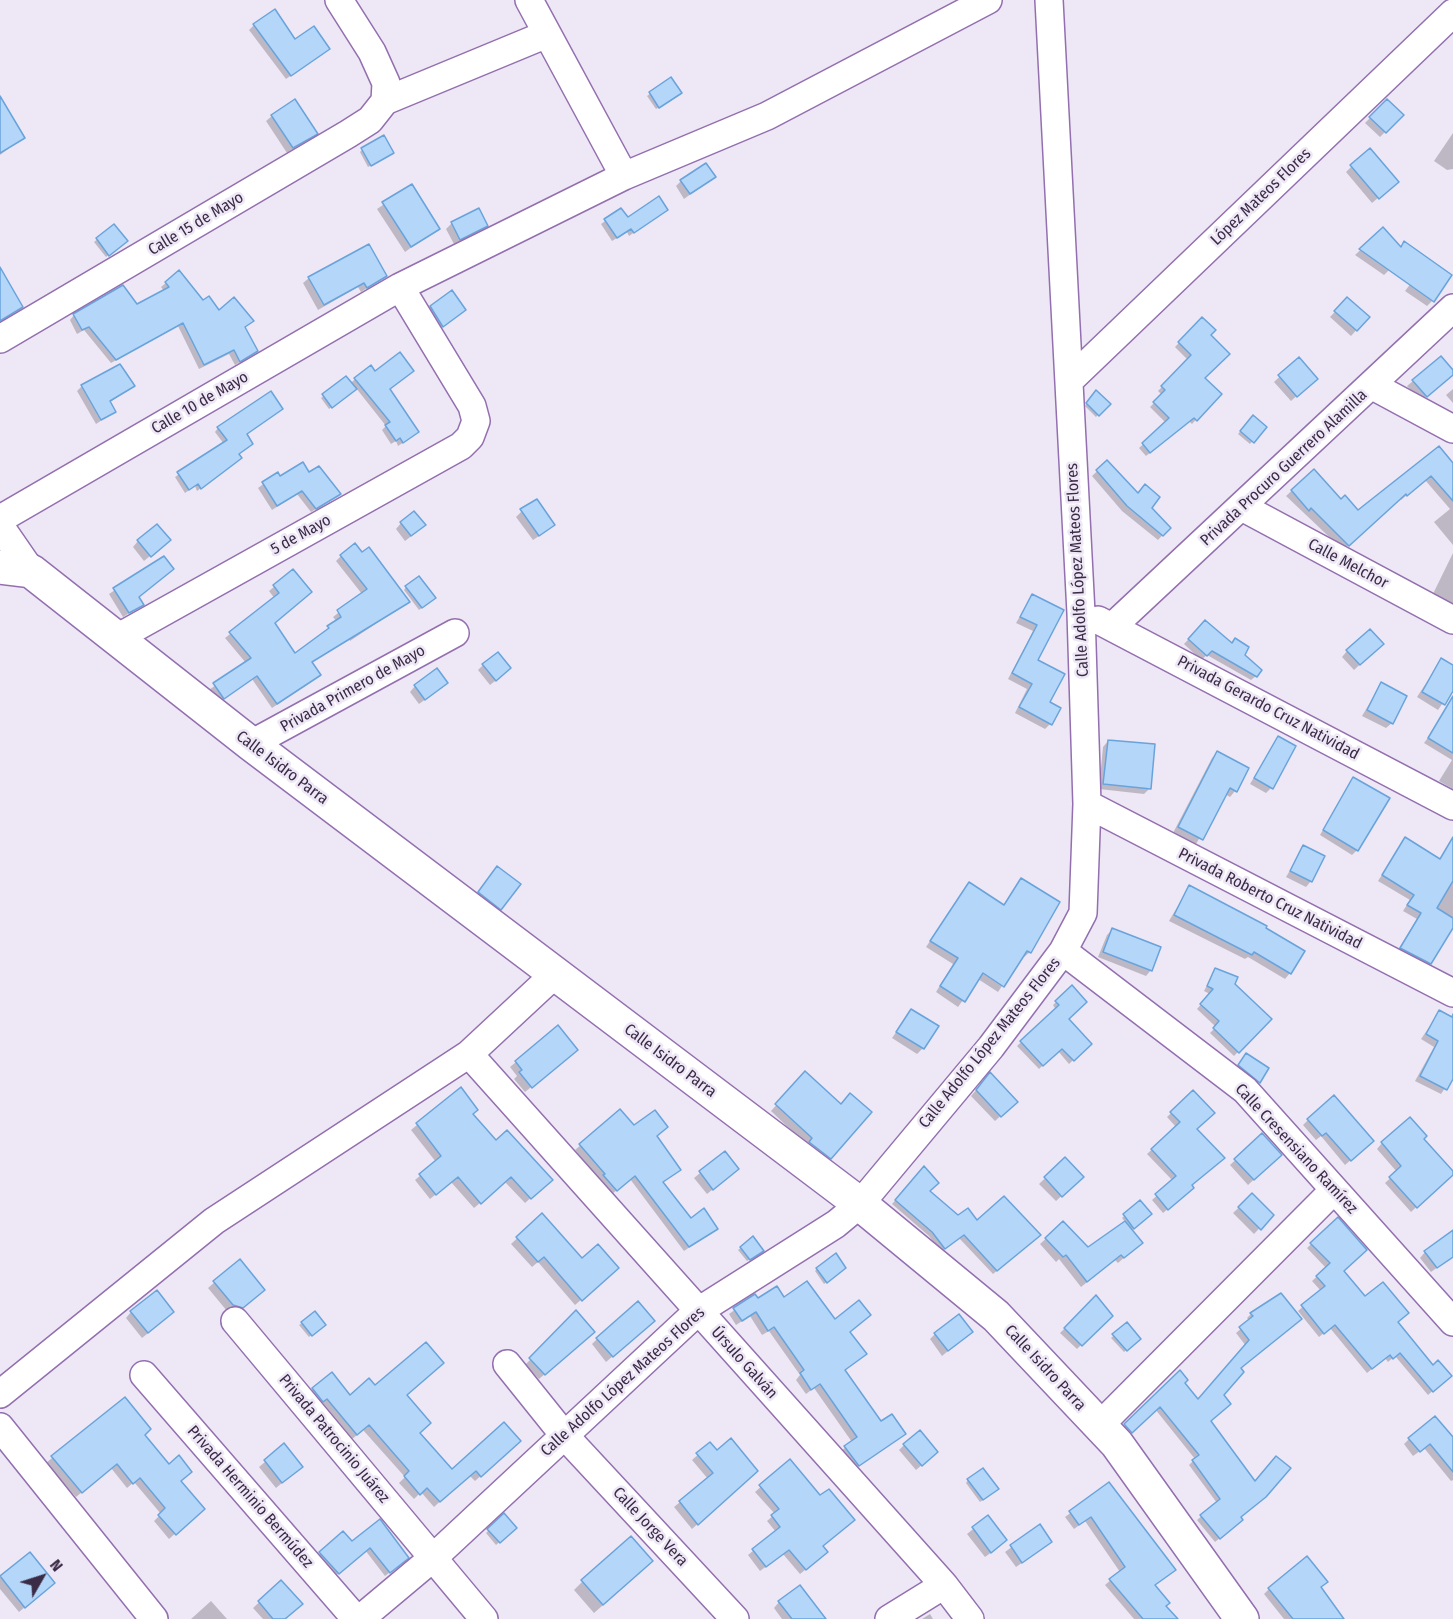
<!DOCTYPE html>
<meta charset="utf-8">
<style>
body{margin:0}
#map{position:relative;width:1453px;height:1619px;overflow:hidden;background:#eee7f5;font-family:"Fira Sans Condensed",sans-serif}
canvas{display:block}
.north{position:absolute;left:12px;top:1547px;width:60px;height:60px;-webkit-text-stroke:4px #eee7f5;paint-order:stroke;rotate:51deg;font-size:16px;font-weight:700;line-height:24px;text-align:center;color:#3a2b46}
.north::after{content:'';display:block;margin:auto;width:21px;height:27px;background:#3a2b46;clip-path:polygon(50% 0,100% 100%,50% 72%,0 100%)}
</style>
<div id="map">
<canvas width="1453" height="1619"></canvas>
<div class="north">N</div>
</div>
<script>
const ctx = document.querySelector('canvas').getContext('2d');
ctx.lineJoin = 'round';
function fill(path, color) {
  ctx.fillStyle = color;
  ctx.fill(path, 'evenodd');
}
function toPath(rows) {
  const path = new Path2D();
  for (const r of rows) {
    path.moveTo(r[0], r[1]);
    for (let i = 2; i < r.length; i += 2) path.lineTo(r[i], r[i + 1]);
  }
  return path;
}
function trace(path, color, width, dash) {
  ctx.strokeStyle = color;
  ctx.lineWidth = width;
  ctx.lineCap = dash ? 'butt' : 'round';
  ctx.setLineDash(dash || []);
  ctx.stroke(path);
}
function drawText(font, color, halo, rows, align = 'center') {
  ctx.font = font + ' "Fira Sans Condensed",sans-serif';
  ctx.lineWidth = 5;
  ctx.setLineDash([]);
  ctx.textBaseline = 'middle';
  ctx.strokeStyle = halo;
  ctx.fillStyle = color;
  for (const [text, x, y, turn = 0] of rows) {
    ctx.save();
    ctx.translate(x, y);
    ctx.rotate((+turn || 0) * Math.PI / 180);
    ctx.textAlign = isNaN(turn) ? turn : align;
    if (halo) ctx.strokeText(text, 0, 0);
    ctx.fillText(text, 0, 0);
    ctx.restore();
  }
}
const shadow = toPath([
 [254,25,323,53,286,79,249,30],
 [671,79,677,95,656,109,647,96],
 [1387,101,1402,115,1380,137,1365,123],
 [0,103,23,138,0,155],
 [272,116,316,133,287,153,266,121],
 [1453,133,1453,169,1447,170,1434,161],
 [362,150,390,155,368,167,360,152],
 [1351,167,1391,187,1372,203,1346,172],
 [714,177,684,199,676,186,681,181],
 [411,186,438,228,405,252,377,209],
 [621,210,627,219,666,210,629,236,627,232,612,241,601,224],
 [452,223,486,226,454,244,446,229],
 [114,226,123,243,106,257,94,242],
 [1383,229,1389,270,1384,275,1355,255],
 [1424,266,1432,301,1427,306,1405,291],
 [179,272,203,302,244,328,256,351,252,355,235,365,229,354,199,369,178,326,111,363,84,330,77,334,70,320,74,315,137,306,164,291,161,287],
 [385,276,361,292,358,287,318,310,303,283,309,278],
 [1347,299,1368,317,1351,336,1330,317],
 [431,307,459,315,437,331,425,313],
 [1202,319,1209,335,1203,378,1220,394,1192,424,1189,421,1146,456,1139,448,1166,423,1150,407,1162,395,1158,391,1188,360,1175,347],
 [1441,358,1453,374,1420,401,1407,386],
 [1298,359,1310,384,1291,401,1274,382],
 [375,373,389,389,413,436,398,446,396,441,391,444,382,430,386,426,356,388,329,409,321,398,346,378,350,384,355,379],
 [82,386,133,386,109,403,114,412,96,424,77,391],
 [1453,389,1453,403,1446,395],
 [1096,392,1108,404,1096,417,1085,406],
 [1253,417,1265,427,1250,444,1238,434],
 [218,428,245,435,236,461,197,491,195,486,185,493,175,477,224,444,215,432],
 [1107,462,1169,528,1158,540,1122,511,1092,476],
 [1453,465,1453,545,1434,522,1450,509,1425,480,1401,500,1400,498,1343,550,1286,496,1313,471,1340,501,1358,512],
 [277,474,280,478,308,474,339,494,311,512,297,494,272,510,258,488],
 [522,511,548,530,533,540,516,517],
 [401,523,418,531,405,541,396,529],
 [138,541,163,545,144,561,133,547],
 [1453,553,1453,614,1429,602],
 [362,554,408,602,350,641,349,639,311,663,314,680,272,708,252,679,219,702,209,690,246,663,225,638,275,599,269,591,293,571,273,623,295,655,337,622,333,617,362,594,336,561,341,556],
 [163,558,138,598,142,605,123,617,109,594],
 [406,587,432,600,419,610,404,590],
 [1032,596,1062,610,1036,661,1048,703,1050,724,1045,729,1015,713,1027,689,1008,679,1033,631,1016,623],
 [1205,622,1230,644,1235,640,1256,676,1251,680,1207,655,1201,660,1184,644],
 [1382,644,1354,670,1342,657,1347,651],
 [1441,660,1453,667,1453,688,1438,710,1417,697],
 [483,665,504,674,490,685,478,670],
 [1381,684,1392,723,1386,728,1362,716],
 [415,686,441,688,419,704,410,692],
 [1438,724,1453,733,1453,789,1439,781,1452,760,1424,743],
 [1278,737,1271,788,1266,793,1250,784],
 [1108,741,1150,788,1144,794,1099,789,1103,747],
 [1217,753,1247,769,1235,791,1230,797,1225,794,1196,844,1173,833,1212,758],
 [1353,779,1357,850,1352,855,1320,835],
 [1405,839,1439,860,1448,849,1453,852,1453,925,1425,968,1396,953,1417,919,1403,911,1410,900,1378,881],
 [1304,847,1311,881,1306,887,1286,877],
 [492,873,500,909,495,914,473,898],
 [1022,880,1030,952,1024,957,1022,956,998,992,978,979,958,1007,936,992,953,964,926,947,969,884,1003,906],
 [1189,887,1264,929,1290,973,1285,979,1248,957,1245,959,1169,921],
 [1112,930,1151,970,1146,976,1098,957,1107,935],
 [1215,970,1270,1019,1234,1056,1210,1033,1216,1027,1197,1009,1210,994,1204,991],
 [1072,987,1067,1019,1090,1044,1069,1064,1058,1051,1039,1069,1017,1046,1056,1010,1053,1005],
 [911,1011,923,1048,917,1054,892,1038],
 [1440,1011,1453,1019,1453,1076,1441,1094,1415,1081,1434,1047,1421,1039],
 [571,1055,525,1092,514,1079,517,1076,510,1067,516,1062],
 [1244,1057,1267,1069,1257,1084,1237,1068],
 [800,1079,841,1106,830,1158,825,1163,771,1111],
 [985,1080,1016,1102,995,1121,971,1096],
 [460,1089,472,1114,495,1142,545,1185,525,1203,505,1182,474,1208,451,1182,430,1199,415,1180,436,1162,411,1130],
 [1193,1092,1195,1130,1190,1185,1188,1192,1163,1213,1152,1200,1173,1181,1147,1154,1176,1127,1167,1117],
 [620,1111,634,1127,656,1136,674,1174,662,1183,691,1220,716,1229,684,1251,630,1179,611,1195,575,1150],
 [1308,1120,1367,1146,1345,1165,1321,1136,1316,1140,1303,1125],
 [1262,1135,1280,1155,1248,1185,1230,1165],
 [1422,1139,1447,1178,1411,1212,1385,1183,1397,1172,1377,1149,1382,1143],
 [724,1153,732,1174,707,1194,694,1178],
 [1065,1159,1082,1177,1056,1201,1039,1184],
 [920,1172,928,1191,958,1217,1035,1239,993,1274,959,1238,941,1252,929,1236,892,1204],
 [1252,1195,1272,1215,1254,1234,1233,1213],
 [1140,1202,1150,1214,1131,1230,1135,1248,1118,1263,1115,1260,1081,1287,1059,1259,1056,1262,1040,1244,1063,1223,1088,1249,1126,1223,1122,1218],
 [542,1215,581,1260,611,1274,575,1305,538,1262,532,1267,511,1244],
 [1338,1219,1342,1272,1365,1298,1396,1322,1445,1380,1428,1395,1395,1356,1388,1362,1385,1358,1367,1373,1330,1328,1319,1337,1298,1311,1321,1291,1312,1281,1326,1268,1307,1248],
 [753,1238,760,1253,747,1261,738,1250],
 [1453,1242,1453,1256,1431,1272,1420,1258,1425,1252],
 [239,1261,257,1296,236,1313,227,1311,208,1288],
 [817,1269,842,1270,824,1284,815,1271],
 [1280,1295,1209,1421,1255,1483,1237,1524,1215,1542,1197,1520,1217,1503,1189,1465,1195,1459,1155,1409,1127,1436,1121,1429,1179,1372,1183,1383,1198,1401,1246,1346,1236,1333,1250,1321,1247,1318,1251,1314],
 [754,1296,757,1300,784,1300,835,1322,849,1333,860,1359,844,1371,880,1423,904,1434,853,1470,840,1452,852,1442,814,1388,806,1394,796,1380,800,1375,769,1331,762,1335,750,1316,736,1325,729,1314],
 [1096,1298,1111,1315,1077,1349,1060,1333],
 [131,1312,167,1318,142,1338,126,1318],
 [302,1323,324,1325,309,1337,299,1325],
 [1126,1324,1139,1339,1124,1352,1111,1338],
 [648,1326,606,1362,592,1344,597,1339],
 [971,1332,942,1356,930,1339,935,1334],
 [588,1337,539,1379,525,1365,550,1340],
 [375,1388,405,1396,418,1433,451,1471,513,1447,475,1481,469,1475,434,1507,421,1492,414,1499,399,1483,405,1477,363,1430,351,1440,308,1394,313,1389,349,1397],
 [124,1399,143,1435,179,1482,197,1514,169,1539,154,1521,161,1514,134,1482,127,1488,111,1468,76,1497,46,1463],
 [1409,1439,1453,1440,1453,1480,1451,1481,1424,1448,1413,1456,1404,1444],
 [710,1444,750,1476,692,1529,674,1507,708,1479,692,1460],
 [904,1445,930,1458,916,1470,899,1450],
 [284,1446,295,1472,276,1488,259,1467],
 [790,1461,822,1546,821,1557,800,1574,783,1554,760,1571,748,1555,776,1532,767,1521,775,1514,755,1492],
 [968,1480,994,1491,980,1502,966,1483],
 [1109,1484,1153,1586,1176,1619,1134,1619,1105,1585,1120,1572,1085,1521,1074,1529,1065,1517],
 [504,1515,515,1528,496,1545,486,1533],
 [988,1517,1000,1546,985,1557,967,1534],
 [379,1521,403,1562,385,1576,365,1550,334,1577,317,1557,342,1533,352,1543],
 [1040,1526,1045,1547,1016,1567,1005,1552],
 [29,1554,48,1588,19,1612,0,1589,0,1578],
 [643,1570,594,1613,574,1590,582,1582],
 [281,1582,284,1619,263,1619,253,1608],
 [1320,1588,1342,1619,1284,1619,1264,1594,1269,1589],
 [211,1601,227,1619,191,1619],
 [779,1602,824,1619,782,1619,774,1608],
 [930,1614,933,1619,922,1619]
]);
const building = toPath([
 [275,9,295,39,314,26,330,49,291,76,253,24,275,9],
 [671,77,682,93,659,108,649,92,671,77],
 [0,96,25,138,0,153,0,96],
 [295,99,318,134,293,148,271,115,295,99],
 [1387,99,1404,115,1386,133,1369,117,1387,99],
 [384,135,394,153,371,166,361,148,384,135],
 [1370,148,1399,182,1379,199,1350,165,1370,148],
 [706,163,716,177,690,194,680,180,706,163],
 [412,184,440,229,411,247,382,202,412,184],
 [659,196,668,210,634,233,631,229,617,238,604,219,621,208,628,217,659,196],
 [479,208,488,226,460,240,451,222,479,208],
 [114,224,128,241,109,256,96,238,114,224],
 [1383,227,1401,247,1404,241,1452,275,1434,302,1359,249,1383,227],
 [369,244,387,276,367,288,364,283,324,305,308,277,369,244],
 [0,267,23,307,0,321,0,267],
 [179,270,203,300,209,296,219,310,234,297,254,321,245,327,258,351,240,362,234,350,204,365,183,323,116,360,89,327,82,330,73,314,123,285,137,304,169,287,165,282,179,270],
 [452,290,466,310,443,327,430,306,452,290],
 [1347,297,1370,317,1357,331,1334,311,1347,297],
 [1202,317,1216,330,1211,335,1230,354,1205,378,1222,394,1197,421,1194,418,1150,453,1142,443,1169,418,1153,402,1165,390,1161,386,1191,355,1178,342,1202,317],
 [400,352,414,371,390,389,419,432,403,443,400,438,396,441,385,425,390,422,354,378,371,365,375,371,400,352],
 [1441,356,1453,370,1453,375,1427,397,1412,380,1441,356],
 [1299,357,1318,379,1297,397,1278,375,1299,357],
 [120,364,135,386,110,401,116,412,101,420,81,385,120,364],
 [346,376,357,389,332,408,322,394,346,376],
 [1096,390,1111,404,1099,416,1086,403,1096,390],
 [271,391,283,409,247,434,253,444,239,454,242,458,201,489,198,484,189,490,177,472,227,440,217,427,271,391],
 [1253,415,1267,427,1254,443,1240,431,1253,415],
 [1439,446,1453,463,1453,501,1431,476,1407,496,1406,494,1349,546,1311,508,1309,511,1291,490,1314,469,1341,499,1345,495,1358,510,1439,446],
 [1107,460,1138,493,1145,484,1160,497,1152,508,1171,528,1163,536,1127,506,1096,470,1107,460],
 [303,462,309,472,319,466,341,494,316,509,302,491,277,506,262,482,278,472,280,476,303,462],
 [537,499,555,525,539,536,520,509,537,499],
 [414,511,426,525,411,536,400,522,414,511],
 [157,524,171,540,151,557,137,540,157,524],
 [355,543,362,552,369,547,410,602,312,662,321,675,277,704,257,676,224,699,213,683,251,658,229,632,279,593,273,585,293,569,312,592,275,623,295,653,329,628,327,626,341,617,337,610,367,589,340,555,355,543],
 [164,556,174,569,139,597,144,605,129,613,113,588,164,556],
 [419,576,436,598,422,608,405,586,419,576],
 [1032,594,1064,610,1038,660,1065,674,1050,702,1061,708,1052,725,1019,707,1032,684,1012,673,1037,625,1020,617,1032,594],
 [1205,620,1232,643,1235,638,1249,647,1245,655,1262,670,1257,677,1212,651,1207,656,1188,639,1205,620],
 [1370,629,1384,644,1360,665,1346,650,1370,629],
 [498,652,511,668,496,681,482,664,498,652],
 [1441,658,1453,665,1453,691,1445,705,1422,692,1441,658],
 [437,668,448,683,425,700,414,685,437,668],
 [1381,682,1407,696,1393,724,1367,710,1381,682],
 [1453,696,1453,753,1428,738,1453,696],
 [1278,736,1296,746,1273,789,1254,778,1278,736],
 [1108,740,1155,744,1151,789,1103,784,1108,740],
 [1217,751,1249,768,1237,792,1230,788,1203,840,1178,827,1217,751],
 [1353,777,1390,798,1358,851,1323,830,1353,777],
 [1405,837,1440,859,1453,837,1453,881,1437,908,1453,918,1453,928,1431,964,1400,948,1421,913,1407,905,1414,895,1382,875,1405,837],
 [1303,845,1325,856,1312,882,1290,871,1303,845],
 [497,866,521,884,501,910,478,892,497,866],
 [1021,878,1060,902,1031,953,1027,951,1004,987,983,973,965,1002,940,986,958,958,930,941,969,882,1004,905,1021,878],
 [1189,885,1267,926,1266,928,1305,951,1291,974,1254,952,1252,955,1174,915,1189,885],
 [1112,928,1161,947,1152,971,1103,952,1112,928],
 [1215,968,1238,977,1235,984,1272,1019,1239,1053,1213,1028,1219,1021,1200,1004,1213,989,1207,986,1215,968],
 [1072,985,1087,1002,1069,1019,1092,1044,1074,1061,1062,1049,1043,1066,1020,1041,1059,1005,1055,1001,1072,985],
 [911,1009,939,1026,924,1049,896,1032,911,1009],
 [1439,1010,1452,1017,1453,1014,1453,1079,1447,1090,1420,1076,1438,1041,1426,1034,1439,1010],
 [558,1025,578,1050,532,1088,519,1072,522,1070,515,1061,558,1025],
 [1246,1053,1269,1068,1260,1083,1238,1065,1246,1053],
 [805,1071,841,1104,850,1093,872,1112,831,1159,809,1142,812,1138,775,1104,805,1071],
 [990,1072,1018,1102,1001,1117,976,1090,990,1072],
 [461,1087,478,1110,473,1114,496,1140,507,1130,553,1180,531,1199,511,1177,481,1204,458,1177,436,1195,419,1174,441,1156,416,1123,461,1087],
 [1193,1090,1215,1113,1197,1129,1225,1158,1192,1185,1194,1188,1168,1210,1155,1194,1176,1176,1151,1149,1180,1122,1170,1112,1193,1090],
 [1334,1095,1374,1141,1351,1161,1326,1133,1322,1136,1307,1119,1334,1095],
 [620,1109,634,1125,655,1110,668,1127,657,1136,681,1170,663,1182,691,1218,704,1208,718,1229,689,1247,635,1176,617,1191,603,1175,605,1174,579,1144,620,1109],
 [1410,1117,1427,1136,1424,1139,1453,1171,1453,1175,1417,1208,1389,1177,1401,1166,1381,1142,1410,1117],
 [1262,1133,1282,1155,1254,1180,1234,1159,1262,1133],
 [725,1151,739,1169,713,1190,699,1171,725,1151],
 [1065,1157,1084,1177,1062,1197,1044,1177,1065,1157],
 [924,1166,939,1183,930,1191,958,1215,968,1208,977,1220,1004,1196,1041,1235,997,1271,964,1235,945,1249,932,1232,895,1200,924,1166],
 [1252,1193,1274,1215,1261,1230,1238,1207,1252,1193],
 [1140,1200,1152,1214,1134,1229,1123,1214,1140,1200],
 [542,1213,582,1258,598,1244,619,1268,582,1301,544,1257,538,1262,516,1237,542,1213],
 [1338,1217,1367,1250,1344,1271,1365,1296,1383,1282,1409,1313,1398,1322,1433,1365,1438,1360,1452,1376,1433,1392,1400,1353,1393,1359,1390,1355,1372,1369,1335,1325,1324,1334,1301,1305,1325,1286,1316,1276,1330,1263,1310,1243,1338,1217],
 [1063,1221,1088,1247,1125,1221,1143,1243,1124,1258,1121,1255,1087,1282,1066,1255,1063,1257,1045,1238,1063,1221],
 [1453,1230,1453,1257,1437,1268,1424,1251,1453,1230],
 [753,1236,764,1251,750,1260,740,1247,753,1236],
 [836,1253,846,1268,827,1283,816,1268,836,1253],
 [240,1259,265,1290,243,1308,233,1305,213,1281,240,1259],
 [807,1281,835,1319,859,1300,871,1315,850,1332,867,1354,845,1370,881,1421,892,1414,906,1434,859,1466,844,1446,857,1437,820,1384,811,1390,800,1373,804,1370,774,1327,768,1331,756,1312,742,1321,733,1308,755,1294,758,1298,777,1286,784,1297,807,1281],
 [157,1290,174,1312,148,1333,130,1311,157,1290],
 [1281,1293,1302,1319,1241,1368,1244,1372,1224,1395,1231,1404,1211,1421,1255,1481,1276,1456,1291,1468,1266,1497,1241,1517,1243,1520,1220,1539,1200,1515,1220,1499,1192,1460,1199,1455,1160,1407,1132,1433,1124,1424,1180,1370,1188,1380,1185,1383,1198,1399,1249,1340,1239,1327,1253,1316,1250,1313,1281,1293],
 [1096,1295,1113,1316,1082,1346,1064,1328,1096,1295],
 [638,1301,655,1321,613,1357,596,1338,638,1301],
 [576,1310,595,1332,545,1375,529,1358,576,1310],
 [315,1311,326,1325,312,1336,301,1322,315,1311],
 [959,1314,973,1332,948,1351,934,1333,959,1314],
 [1127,1322,1141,1339,1127,1351,1112,1334,1127,1322],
 [426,1342,444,1363,407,1395,431,1423,420,1433,452,1469,504,1422,521,1441,481,1477,476,1471,440,1502,427,1488,420,1495,404,1476,409,1471,369,1425,357,1435,327,1399,323,1402,312,1388,332,1372,350,1395,369,1378,375,1385,426,1342],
 [125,1397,151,1429,145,1435,169,1464,179,1455,192,1472,181,1481,205,1509,176,1535,158,1515,165,1508,140,1478,133,1484,117,1464,82,1493,51,1456,125,1397],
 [1435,1416,1453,1437,1453,1472,1430,1444,1420,1452,1408,1438,1435,1416],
 [920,1430,938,1452,922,1466,903,1444,920,1430],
 [731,1438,758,1471,698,1525,679,1501,713,1473,696,1453,710,1442,717,1450,731,1438],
 [284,1443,303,1467,282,1483,264,1460,284,1443],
 [790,1459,820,1495,829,1489,855,1520,823,1546,828,1552,806,1570,789,1550,766,1567,752,1549,780,1527,771,1515,779,1509,759,1485,790,1459],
 [983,1468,999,1489,983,1500,967,1479,983,1468],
 [1109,1482,1176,1570,1155,1585,1170,1603,1166,1606,1178,1619,1143,1619,1109,1579,1125,1567,1091,1517,1079,1525,1069,1511,1109,1482],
 [504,1513,517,1528,500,1543,487,1529,504,1513],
 [988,1515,1007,1540,991,1553,972,1527,988,1515],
 [380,1519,409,1558,390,1573,370,1548,339,1574,319,1552,343,1531,352,1541,380,1519],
 [1040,1524,1052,1542,1022,1563,1010,1545,1040,1524],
 [631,1536,653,1561,603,1605,581,1580,631,1536],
 [30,1552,55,1583,25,1608,0,1576,30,1552],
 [1307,1556,1328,1582,1321,1587,1344,1619,1293,1619,1268,1588,1307,1556],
 [281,1580,303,1604,285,1619,273,1619,258,1601,281,1580],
 [800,1585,826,1619,792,1619,778,1601,800,1585]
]);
const street = toPath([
 [339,0,372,52,386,83,385,101],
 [529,0,624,176],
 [0,339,348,134,370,120,385,101,547,34],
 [1069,381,1453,13],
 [1373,386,1453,429],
 [1242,507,1453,620],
 [0,519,400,287,624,176,767,116,988,0],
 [0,526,31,571],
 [1098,620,1453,806],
 [1112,627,1453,308],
 [115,639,461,446,470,437,476,421,472,406,400,287],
 [251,744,455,633],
 [1087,804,1453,993],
 [1063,951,1245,1090,1453,1322],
 [469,1054,944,1585,970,1619],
 [235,1321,484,1619],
 [507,1364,564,1435,735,1619],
 [144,1375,356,1619],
 [0,1394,214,1221,469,1054,555,974],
 [1099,1426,1334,1190],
 [0,1427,154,1619],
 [360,1619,434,1557,697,1312,836,1224,860,1204,991,1047,1063,951,1083,913,1087,804,1081,613,1049,0],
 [889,1619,944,1585]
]);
const secondary = toPath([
 [0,567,31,571,251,744,860,1204,996,1316,1117,1444,1242,1619]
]);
const streetNames = [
 ["López Mateos Flores",1261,197,-44],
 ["Calle 15 de Mayo",196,224,-31],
 ["Calle 10 de Mayo",200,403,-30],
 ["Privada Procuro Guerrero Alamilla",1284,468,-43],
 ["5 de Mayo",301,535,-29],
 ["Calle Melchor",1348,564,28],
 ["Calle Adolfo López Mateos Flores",1078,570,-93],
 ["Privada Primero de Mayo",353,689,-29],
 ["Privada Gerardo Cruz Natividad",1268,708,28],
 ["Calle Isidro Parra",282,768,37],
 ["Privada Roberto Cruz Natividad",1270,899,27],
 ["Calle Adolfo López Mateos Flores",990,1043,-51],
 ["Calle Isidro Parra",670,1061,37],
 ["Calle Cresensiano Ramírez",1296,1149,47],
 ["Úrsulo Galván",744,1363,48],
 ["Calle Isidro Parra",1045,1368,47],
 ["Calle Adolfo López Mateos Flores",623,1382,-42],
 ["Privada Patrocinio Juárez",334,1439,50],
 ["Privada Herminio Bermúdez",250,1497,49],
 ["Calle Jorge Vera",650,1527,47]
];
fill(shadow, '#0003');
fill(building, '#b3d6f9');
trace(building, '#69a3db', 1.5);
trace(street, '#936fb0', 30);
trace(secondary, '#936fb0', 36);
trace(street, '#fff', 27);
trace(secondary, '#fff', 33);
drawText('16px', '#3a2b46', '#eee7f5', streetNames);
</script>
